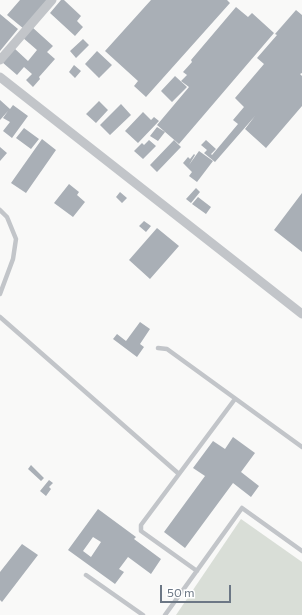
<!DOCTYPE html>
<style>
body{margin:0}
#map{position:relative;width:302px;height:615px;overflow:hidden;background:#f9f9f8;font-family:Commissioner,sans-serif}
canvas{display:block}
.scale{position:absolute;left:160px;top:585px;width:71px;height:18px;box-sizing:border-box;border:2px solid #6c7785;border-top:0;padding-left:5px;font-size:12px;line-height:14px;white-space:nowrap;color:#6c7785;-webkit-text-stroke:3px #fff;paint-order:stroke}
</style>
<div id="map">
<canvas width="302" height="615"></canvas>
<div class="scale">50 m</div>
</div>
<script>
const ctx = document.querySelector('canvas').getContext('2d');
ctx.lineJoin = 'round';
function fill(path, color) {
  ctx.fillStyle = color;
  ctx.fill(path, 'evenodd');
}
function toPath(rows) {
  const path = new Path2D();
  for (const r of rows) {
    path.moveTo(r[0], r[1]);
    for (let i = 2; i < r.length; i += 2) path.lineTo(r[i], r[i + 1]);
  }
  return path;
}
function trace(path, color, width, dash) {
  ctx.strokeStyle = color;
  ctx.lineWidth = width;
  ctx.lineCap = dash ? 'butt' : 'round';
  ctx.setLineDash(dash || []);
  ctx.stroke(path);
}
const green = toPath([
 [241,519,302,562,302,615,176,615]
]);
const building = toPath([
 [20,0,48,0,24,29,7,15],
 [61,0,64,0,81,16,77,21,83,27,75,36,50,13],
 [151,0,227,0,230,3,146,97,134,86,138,81,105,51],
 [236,7,248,17,252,13,274,33,179,144,157,125,189,87,181,81,187,75,183,72,192,62,191,60],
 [296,10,302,15,302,73,300,74,302,76,302,106,266,148,245,129,255,116,215,162,204,153,207,150,201,145,206,140,216,149,211,154,212,155,238,124,233,120,244,107,235,98,264,64,257,58,277,35,275,34],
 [0,14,18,29,0,51],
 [32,27,53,46,47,52,55,59,39,77,40,79,33,87,26,80,32,74,24,67,17,75,2,62,14,48,28,61,37,50,22,37],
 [83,39,89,45,76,58,70,51],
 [97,51,112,65,99,78,85,64],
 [74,65,81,71,75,78,69,72],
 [175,76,187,87,172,102,161,91],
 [0,100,10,109,13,105,28,116,12,138,3,131,10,122,3,118,8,111,0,120],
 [99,101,108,110,96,123,86,114],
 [121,104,131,115,110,135,100,125],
 [143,112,151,120,154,117,159,121,138,143,125,131],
 [157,127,165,132,158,141,150,136],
 [24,128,39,139,31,149,16,138],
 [42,139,56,150,26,193,11,183],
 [149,140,156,146,143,159,134,151,142,143,144,145],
 [174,140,181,147,157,172,150,165],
 [0,147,7,153,0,161],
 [199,151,213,161,197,182,189,176,192,172,183,163,188,157,190,159,194,154,195,155,189,165],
 [69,184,79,192,77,195,85,202,73,217,54,203],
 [196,188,200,192,191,203,186,199],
 [120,192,127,198,122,203,116,197],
 [302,193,302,252,274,230],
 [198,197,211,207,206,214,192,204],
 [144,221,151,226,146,232,139,226],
 [157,228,179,246,150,279,129,260],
 [140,322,150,329,140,344,144,347,137,357,113,339,117,334,126,341],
 [233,437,255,453,241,472,259,486,251,497,233,483,185,548,164,532,205,476,193,468,213,441,225,449],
 [31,465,44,478,41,481,28,469],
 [49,480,53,483,49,487,51,489,46,496,40,491],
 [98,509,136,537,134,539,161,559,151,574,128,557,119,569,124,572,115,584,68,550],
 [93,537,101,542,91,557,83,551],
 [22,544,38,555,2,602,0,600,0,572]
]);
const service = toPath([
 [0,210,7,217,16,239,13,259,0,294],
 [0,317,179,474],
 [158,348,167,349,302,447],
 [197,571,141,531,141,525,235,399],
 [86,575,143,615],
 [165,615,242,508,302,551]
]);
const minor = toPath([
 [0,60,52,0],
 [0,77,302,314]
]);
fill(green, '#d9ded7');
fill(building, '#a9afb6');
trace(service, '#c2c5c9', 4.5);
trace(minor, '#c2c5c9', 9);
</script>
